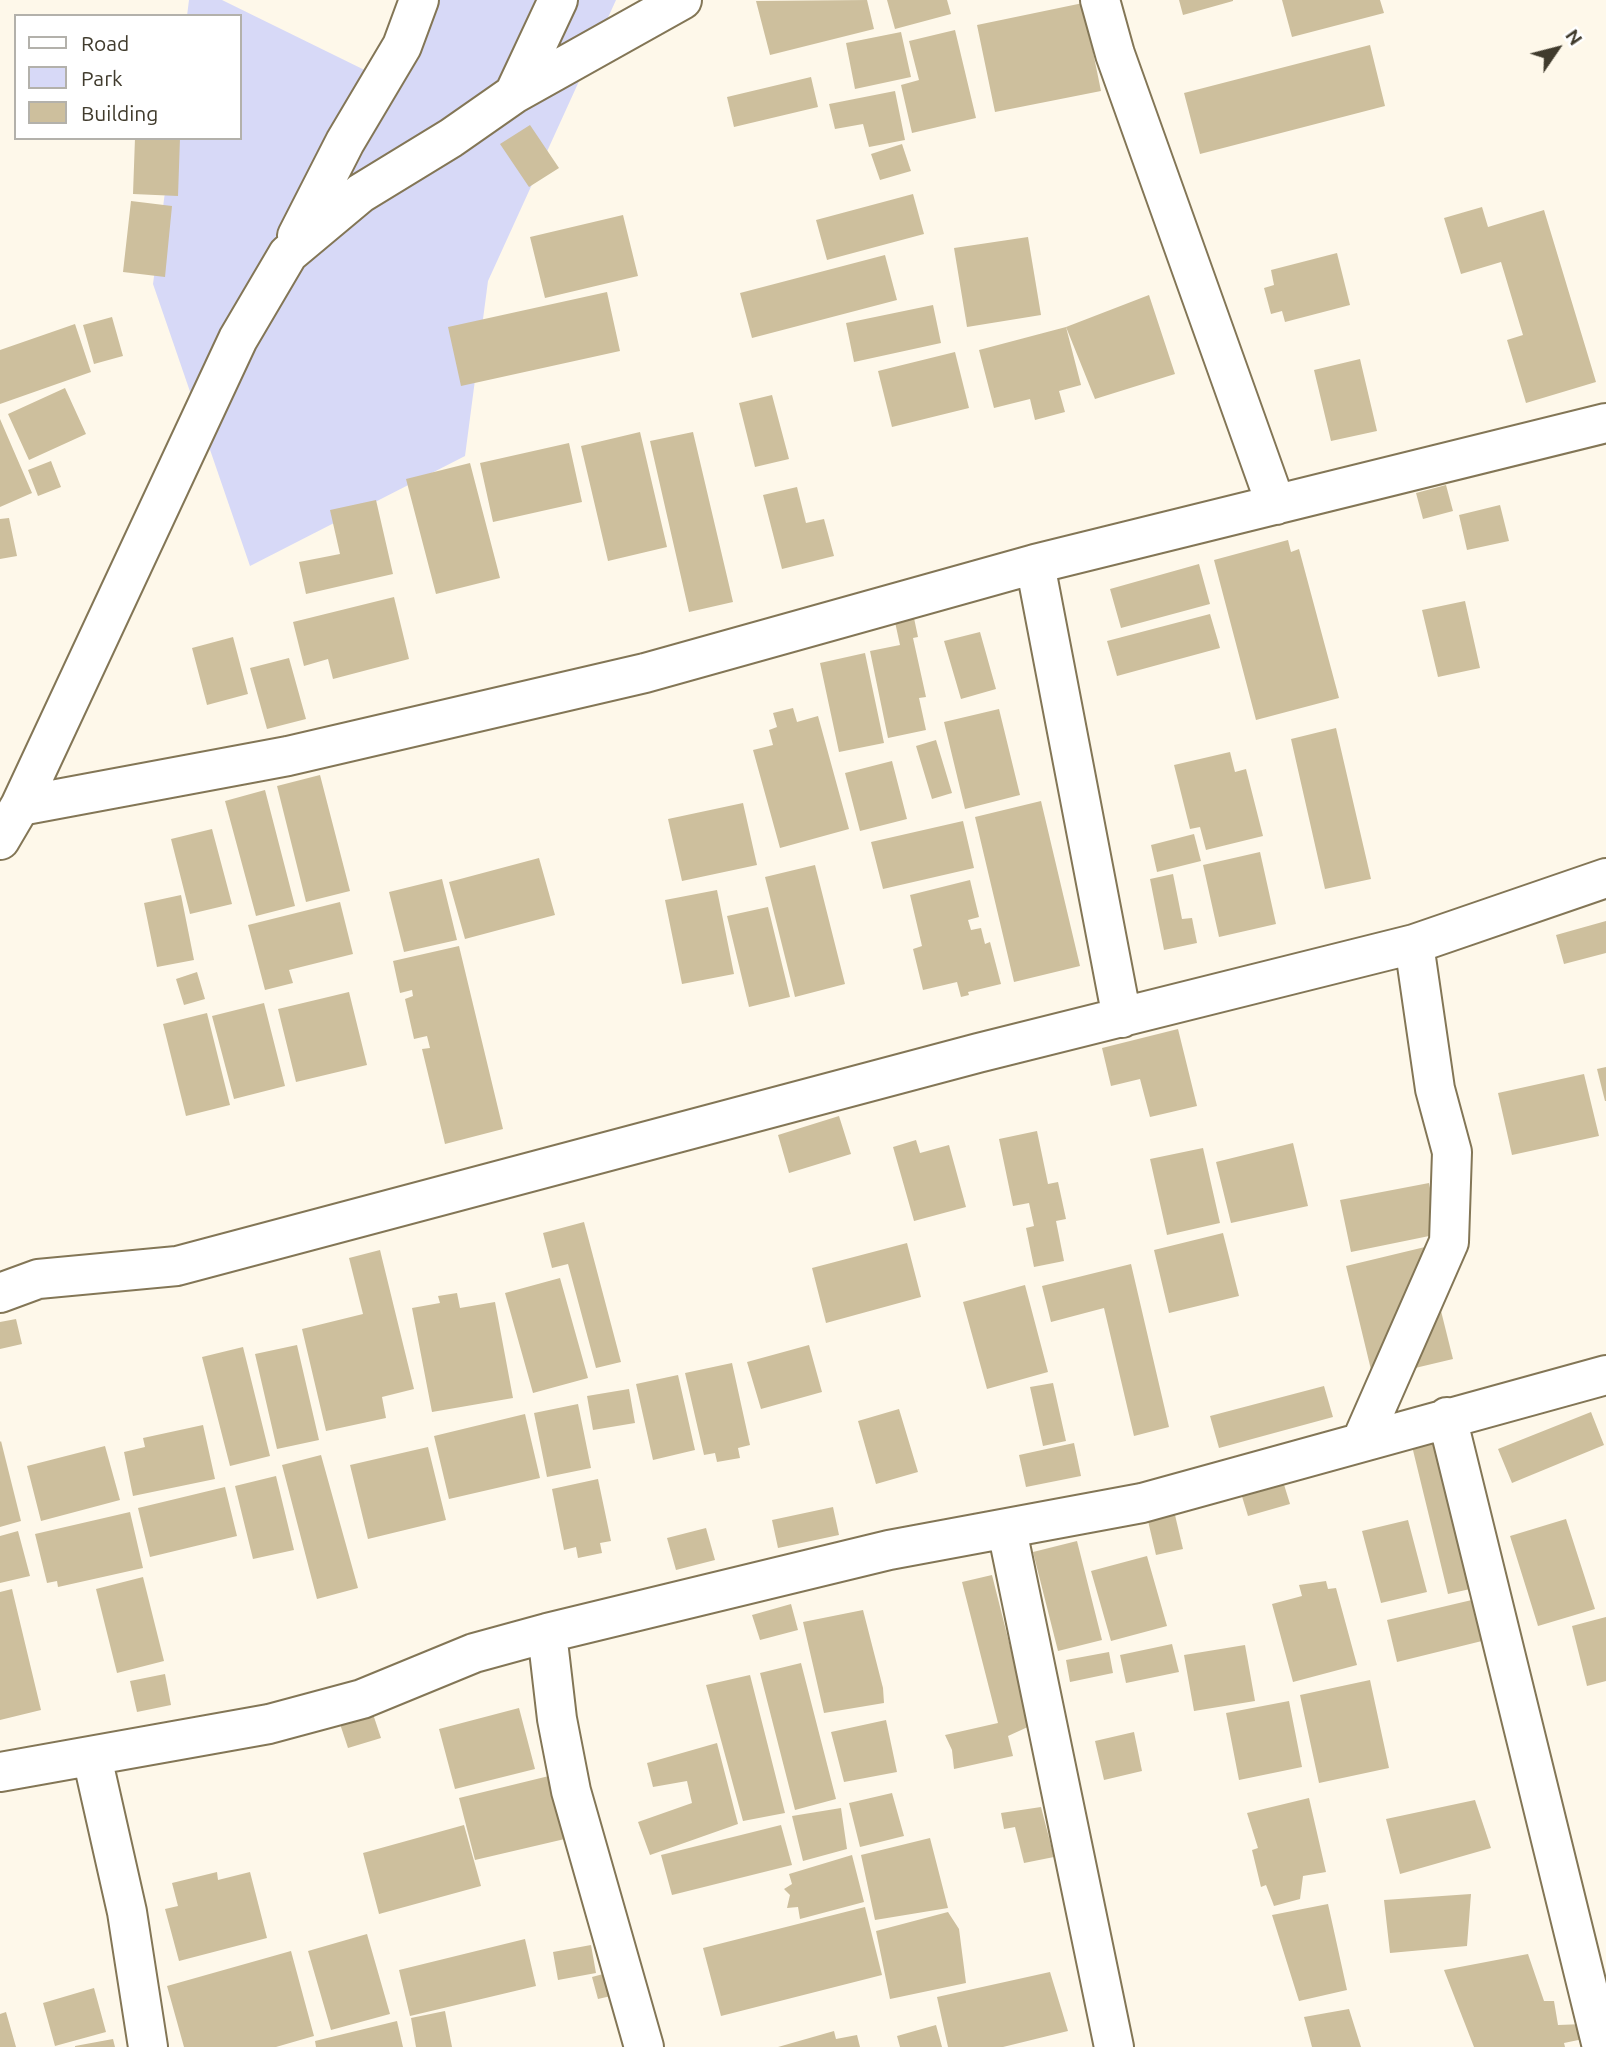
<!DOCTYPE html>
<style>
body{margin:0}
#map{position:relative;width:1606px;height:2047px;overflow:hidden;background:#fef8ea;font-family:Ubuntu,sans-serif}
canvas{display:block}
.legend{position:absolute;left:14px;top:14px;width:228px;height:126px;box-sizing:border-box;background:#fff;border:2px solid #b3b1ab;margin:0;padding:9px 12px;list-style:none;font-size:21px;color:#403b2d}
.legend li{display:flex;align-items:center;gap:14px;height:35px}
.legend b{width:35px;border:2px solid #b3b1ab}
.north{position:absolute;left:1522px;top:14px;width:70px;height:70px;-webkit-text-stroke:5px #fff;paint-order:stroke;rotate:55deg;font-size:19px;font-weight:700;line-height:28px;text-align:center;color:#403b2d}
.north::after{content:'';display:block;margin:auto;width:24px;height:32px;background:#403b2d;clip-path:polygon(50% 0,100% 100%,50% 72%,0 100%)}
</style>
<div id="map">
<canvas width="1606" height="2047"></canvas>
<ul class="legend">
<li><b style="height:9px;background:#fff"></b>Road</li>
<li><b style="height:19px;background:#d7d9f7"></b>Park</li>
<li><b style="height:19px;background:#cdbf9d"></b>Building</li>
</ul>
<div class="north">N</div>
</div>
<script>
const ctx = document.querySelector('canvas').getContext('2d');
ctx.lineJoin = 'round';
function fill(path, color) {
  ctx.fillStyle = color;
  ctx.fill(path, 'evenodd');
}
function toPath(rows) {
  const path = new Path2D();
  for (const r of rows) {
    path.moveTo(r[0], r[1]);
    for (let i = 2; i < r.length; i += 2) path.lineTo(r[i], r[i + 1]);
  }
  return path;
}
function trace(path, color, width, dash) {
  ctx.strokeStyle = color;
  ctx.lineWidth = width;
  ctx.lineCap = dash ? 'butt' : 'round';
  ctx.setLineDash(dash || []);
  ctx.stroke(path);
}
const green = toPath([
 [189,0,222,0,389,82,408,0,616,0,488,281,465,456,250,566,153,284,172,138,240,138,240,16,187,16]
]);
const building = toPath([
 [867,0,874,29,770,55,756,1],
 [887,0,947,0,951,14,895,29],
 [1179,0,1233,0,1233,1,1183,15],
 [1282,0,1380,0,1384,13,1292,37],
 [1083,3,1101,91,995,112,977,25],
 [955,30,976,118,912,133,901,85,919,80,909,41],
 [901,32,911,77,855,89,846,43],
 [1370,45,1385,106,1200,154,1184,93],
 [811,77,818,107,734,127,727,97],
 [895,91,905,140,869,147,863,124,835,129,829,104],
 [530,125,559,168,529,187,500,144],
 [135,138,180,138,178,196,133,194],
 [902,144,911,171,880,180,871,154],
 [913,194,924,234,827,260,816,220],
 [131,201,172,206,165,277,123,272],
 [1482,207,1488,227,1544,210,1596,382,1526,403,1507,340,1523,335,1501,262,1461,274,1444,218],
 [623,215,638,276,545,298,530,237],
 [1028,237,1041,315,967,327,954,248],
 [1337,253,1350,305,1285,322,1282,311,1271,314,1264,288,1274,285,1271,270],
 [885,255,897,300,752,338,740,293],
 [607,292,620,351,461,386,448,327],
 [1149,295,1175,374,1095,399,1066,327],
 [933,305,941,343,854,362,846,323],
 [112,317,123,356,94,364,83,325],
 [75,324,91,372,0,404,0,350],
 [1066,327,1081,385,1059,391,1065,412,1035,420,1030,399,994,408,979,350],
 [955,352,969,408,892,427,878,371],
 [1360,359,1377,431,1331,441,1314,370],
 [65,388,86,434,29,460,8,414],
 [772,395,789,459,755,467,739,403],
 [0,419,32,493,0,507],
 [640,432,667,547,608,561,581,446],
 [693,432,733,602,689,612,650,441],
 [569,443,582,502,493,522,480,463],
 [51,461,61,487,38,496,28,470],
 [470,463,500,578,436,594,406,479],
 [1446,485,1453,511,1423,519,1416,493],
 [797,487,806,523,824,519,834,556,782,569,763,495],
 [376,500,393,574,306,594,299,562,340,554,330,510],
 [1500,505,1509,541,1467,550,1459,515],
 [9,518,17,556,0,559,0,519],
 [1288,540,1291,552,1299,549,1339,698,1256,720,1214,560],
 [1199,564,1210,604,1121,628,1110,589],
 [394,597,409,659,333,679,328,659,304,666,293,622],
 [1465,601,1480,668,1438,677,1422,610],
 [1210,614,1220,648,1117,676,1107,641],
 [914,618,918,637,913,638,926,697,919,698,926,730,888,738,870,651,900,645,895,622],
 [980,632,996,689,961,699,944,641],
 [233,637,248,694,207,705,192,648],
 [865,653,884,743,839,752,820,663],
 [289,658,306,719,267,729,250,668],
 [793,708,797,722,818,716,849,829,780,848,753,750,773,745,769,730,777,727,773,713],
 [999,709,1020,795,965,809,944,722],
 [1336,728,1371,879,1325,889,1291,739],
 [936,740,952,793,932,799,916,746],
 [1230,752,1235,772,1246,769,1263,836,1206,850,1200,827,1190,829,1174,765],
 [892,761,907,819,860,831,845,773],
 [320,775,350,891,306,902,277,786],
 [265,790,295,906,256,916,225,801],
 [1041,801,1080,966,1014,982,975,817],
 [743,803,757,865,682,881,668,819],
 [963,821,974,868,883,889,871,842],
 [212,829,232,904,190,914,171,839],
 [1194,834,1201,861,1157,872,1151,845],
 [1260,852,1276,924,1219,937,1203,865],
 [539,858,555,915,465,939,449,882],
 [815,865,845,984,795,997,765,877],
 [1173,874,1182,919,1192,918,1197,943,1164,950,1150,879],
 [442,879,457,940,404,952,389,892],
 [970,880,979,917,968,920,971,930,981,928,985,944,990,942,1001,984,968,992,969,995,961,997,957,982,923,990,913,949,922,946,910,895],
 [717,890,734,974,682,984,665,900],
 [181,895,194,960,157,967,144,903],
 [340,902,353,954,289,970,293,983,265,990,248,925],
 [768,907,790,997,749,1007,727,916],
 [1606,921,1606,953,1564,964,1556,935],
 [459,946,503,1129,445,1144,422,1049,430,1048,427,1036,414,1039,405,999,413,996,412,990,400,993,393,961],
 [197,972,205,999,184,1005,176,979],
 [349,992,367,1065,296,1082,278,1009],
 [264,1003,285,1086,234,1099,212,1016],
 [207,1013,230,1105,186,1116,163,1024],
 [1178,1029,1197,1106,1150,1117,1140,1079,1111,1086,1102,1048],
 [1606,1067,1606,1101,1605,1101,1597,1069],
 [1584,1074,1599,1136,1512,1155,1498,1093],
 [839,1116,851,1154,789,1173,778,1135],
 [1037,1131,1048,1184,1058,1182,1066,1219,1056,1221,1064,1261,1034,1267,1026,1228,1034,1226,1029,1203,1013,1206,999,1139],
 [916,1140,920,1153,949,1145,966,1207,914,1221,893,1147],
 [1293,1143,1308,1206,1231,1223,1216,1162],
 [1203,1148,1220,1223,1167,1235,1150,1159],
 [1429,1183,1439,1234,1351,1252,1340,1200],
 [584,1222,621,1362,596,1368,568,1264,552,1268,543,1233],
 [1223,1233,1239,1296,1169,1313,1154,1250],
 [907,1243,921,1297,826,1323,812,1268],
 [1425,1247,1453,1359,1373,1378,1346,1266],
 [380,1250,414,1389,382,1397,386,1418,326,1431,302,1329,363,1314,349,1258],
 [1131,1264,1169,1427,1134,1436,1104,1308,1051,1322,1042,1286],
 [560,1278,588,1378,533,1393,505,1293],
 [1025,1285,1048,1372,987,1389,963,1302],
 [457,1293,460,1308,495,1302,513,1398,432,1412,412,1308,440,1303,438,1296],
 [16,1319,22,1344,0,1349,0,1322],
 [297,1345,319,1440,277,1449,255,1354],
 [809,1345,822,1392,761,1409,747,1362],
 [243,1347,270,1456,230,1466,202,1357],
 [732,1363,750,1445,738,1448,740,1458,717,1462,715,1453,704,1455,685,1373],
 [678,1375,695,1450,653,1460,636,1384],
 [1053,1383,1066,1441,1043,1446,1030,1387],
 [1324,1386,1333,1417,1219,1448,1210,1416],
 [629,1389,635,1423,593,1430,587,1396],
 [578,1404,591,1468,547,1477,534,1413],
 [899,1409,918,1472,876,1484,858,1421],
 [1591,1412,1604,1445,1512,1483,1498,1449],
 [525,1414,540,1478,449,1499,434,1436],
 [203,1425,215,1479,133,1496,124,1452,145,1447,143,1438],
 [1442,1435,1479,1587,1448,1594,1411,1442],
 [1,1441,21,1521,0,1527,0,1442],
 [1074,1443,1081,1476,1026,1487,1019,1455],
 [105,1446,120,1500,41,1521,27,1466],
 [428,1447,446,1520,368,1539,350,1465],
 [321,1455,358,1588,317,1599,282,1465],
 [276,1476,294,1550,253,1559,235,1486],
 [1282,1478,1290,1504,1248,1516,1240,1490],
 [598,1479,611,1541,600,1543,602,1553,578,1558,576,1547,564,1550,552,1489],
 [225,1487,237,1536,150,1557,138,1508],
 [833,1507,839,1535,778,1548,772,1520],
 [130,1512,143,1568,58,1587,57,1581,47,1583,35,1534],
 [1175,1515,1183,1549,1156,1555,1148,1521],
 [1566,1519,1595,1609,1538,1626,1510,1536],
 [1408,1520,1427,1592,1381,1603,1362,1531],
 [706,1528,715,1560,676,1570,667,1538],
 [18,1531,30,1576,0,1583,0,1536],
 [1077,1541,1102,1640,1058,1651,1033,1552],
 [1147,1556,1167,1626,1111,1641,1091,1571],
 [992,1575,1030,1726,1008,1736,1013,1756,954,1769,952,1750,945,1735,998,1723,962,1582],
 [143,1577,164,1661,117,1673,96,1589],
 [1326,1581,1328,1589,1336,1588,1357,1665,1293,1682,1272,1604,1302,1596,1299,1585],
 [12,1589,41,1710,0,1720,0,1592],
 [1476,1599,1486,1640,1397,1662,1387,1620],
 [791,1604,798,1630,760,1640,752,1615],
 [863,1610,883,1688,884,1703,824,1713,803,1622],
 [1606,1617,1606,1681,1587,1686,1572,1626],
 [1172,1644,1179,1672,1126,1683,1120,1655],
 [1245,1645,1255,1701,1194,1711,1184,1655],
 [1109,1652,1113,1673,1070,1682,1066,1660],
 [801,1663,836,1799,795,1810,760,1673],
 [165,1674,171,1705,137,1712,130,1681],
 [750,1675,785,1813,743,1821,706,1685],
 [1370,1680,1389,1768,1319,1783,1300,1695],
 [1289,1701,1302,1767,1239,1780,1226,1713],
 [519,1708,535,1769,455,1789,439,1729],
 [373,1714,381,1738,348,1748,340,1724],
 [886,1720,897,1772,844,1782,831,1732],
 [1134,1732,1142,1771,1104,1780,1095,1741],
 [717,1743,738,1824,650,1855,638,1822,692,1803,687,1781,653,1787,647,1763],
 [553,1775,569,1838,475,1860,459,1798],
 [892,1793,904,1836,860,1847,849,1803],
 [1309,1798,1326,1872,1303,1876,1300,1899,1274,1906,1266,1885,1261,1887,1252,1850,1258,1848,1247,1813],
 [1475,1800,1491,1848,1400,1874,1386,1819],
 [1041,1807,1054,1857,1024,1863,1015,1827,1004,1829,1001,1813],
 [841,1808,847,1849,803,1861,792,1816],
 [464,1825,481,1886,379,1914,363,1853],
 [781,1825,792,1865,672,1895,661,1855],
 [930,1838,948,1908,875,1920,861,1855],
 [852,1855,864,1902,800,1919,798,1907,787,1908,790,1895,784,1889,792,1884,789,1874],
 [217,1872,218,1880,250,1872,267,1938,179,1961,165,1909,178,1906,172,1883],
 [1471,1894,1467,1946,1390,1953,1384,1900],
 [1328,1904,1347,1990,1299,2001,1272,1915],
 [865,1907,882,1975,721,2016,703,1948],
 [948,1912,959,1929,966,1983,890,1999,876,1931],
 [367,1934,390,2014,331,2030,308,1951],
 [525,1939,536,1986,410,2016,399,1970],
 [591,1945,596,1973,558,1980,553,1952],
 [291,1951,314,2036,276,2047,184,2047,167,1986],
 [1528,1954,1544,2001,1554,2001,1558,2025,1584,2024,1588,2038,1564,2043,1565,2047,1474,2047,1444,1970],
 [618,1970,624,1993,598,1999,592,1977],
 [1050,1972,1068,2031,1003,2047,948,2047,937,1997],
 [94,1988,106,2032,55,2046,43,2003],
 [1349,2009,1361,2047,1312,2047,1304,2017],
 [445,2011,452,2047,416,2047,411,2018],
 [6,2012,16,2047,0,2047,0,2014],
 [397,2021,403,2047,316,2047,315,2041],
 [936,2025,942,2047,900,2047,897,2036],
 [834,2031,836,2039,857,2035,860,2047,778,2047],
 [113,2039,115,2047,75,2047,75,2046]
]);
const minor = toPath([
 [1100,0,1115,54,1276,505],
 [514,94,682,0],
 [297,236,345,142,402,46,419,0],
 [1035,564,1122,1018],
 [20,806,288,756,645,673,1035,564,1606,423],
 [0,840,20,806,238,339,288,254,361,193,451,138,514,94,558,0],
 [0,1293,38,1279,177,1266,978,1053,1414,944,1606,878],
 [1447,1417,1602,2047],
 [1362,1440,1449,1242,1452,1152,1435,1089,1414,944],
 [1007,1530,1114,2047],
 [547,1633,557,1719,571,1791,644,2047],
 [92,1757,127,1912,148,2047],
 [0,1772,269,1724,362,1699,474,1653,547,1633,889,1550,1142,1503,1606,1375]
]);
fill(green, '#d7d9f7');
fill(building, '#cdbf9d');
trace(minor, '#837656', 42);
trace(minor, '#fff', 38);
</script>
